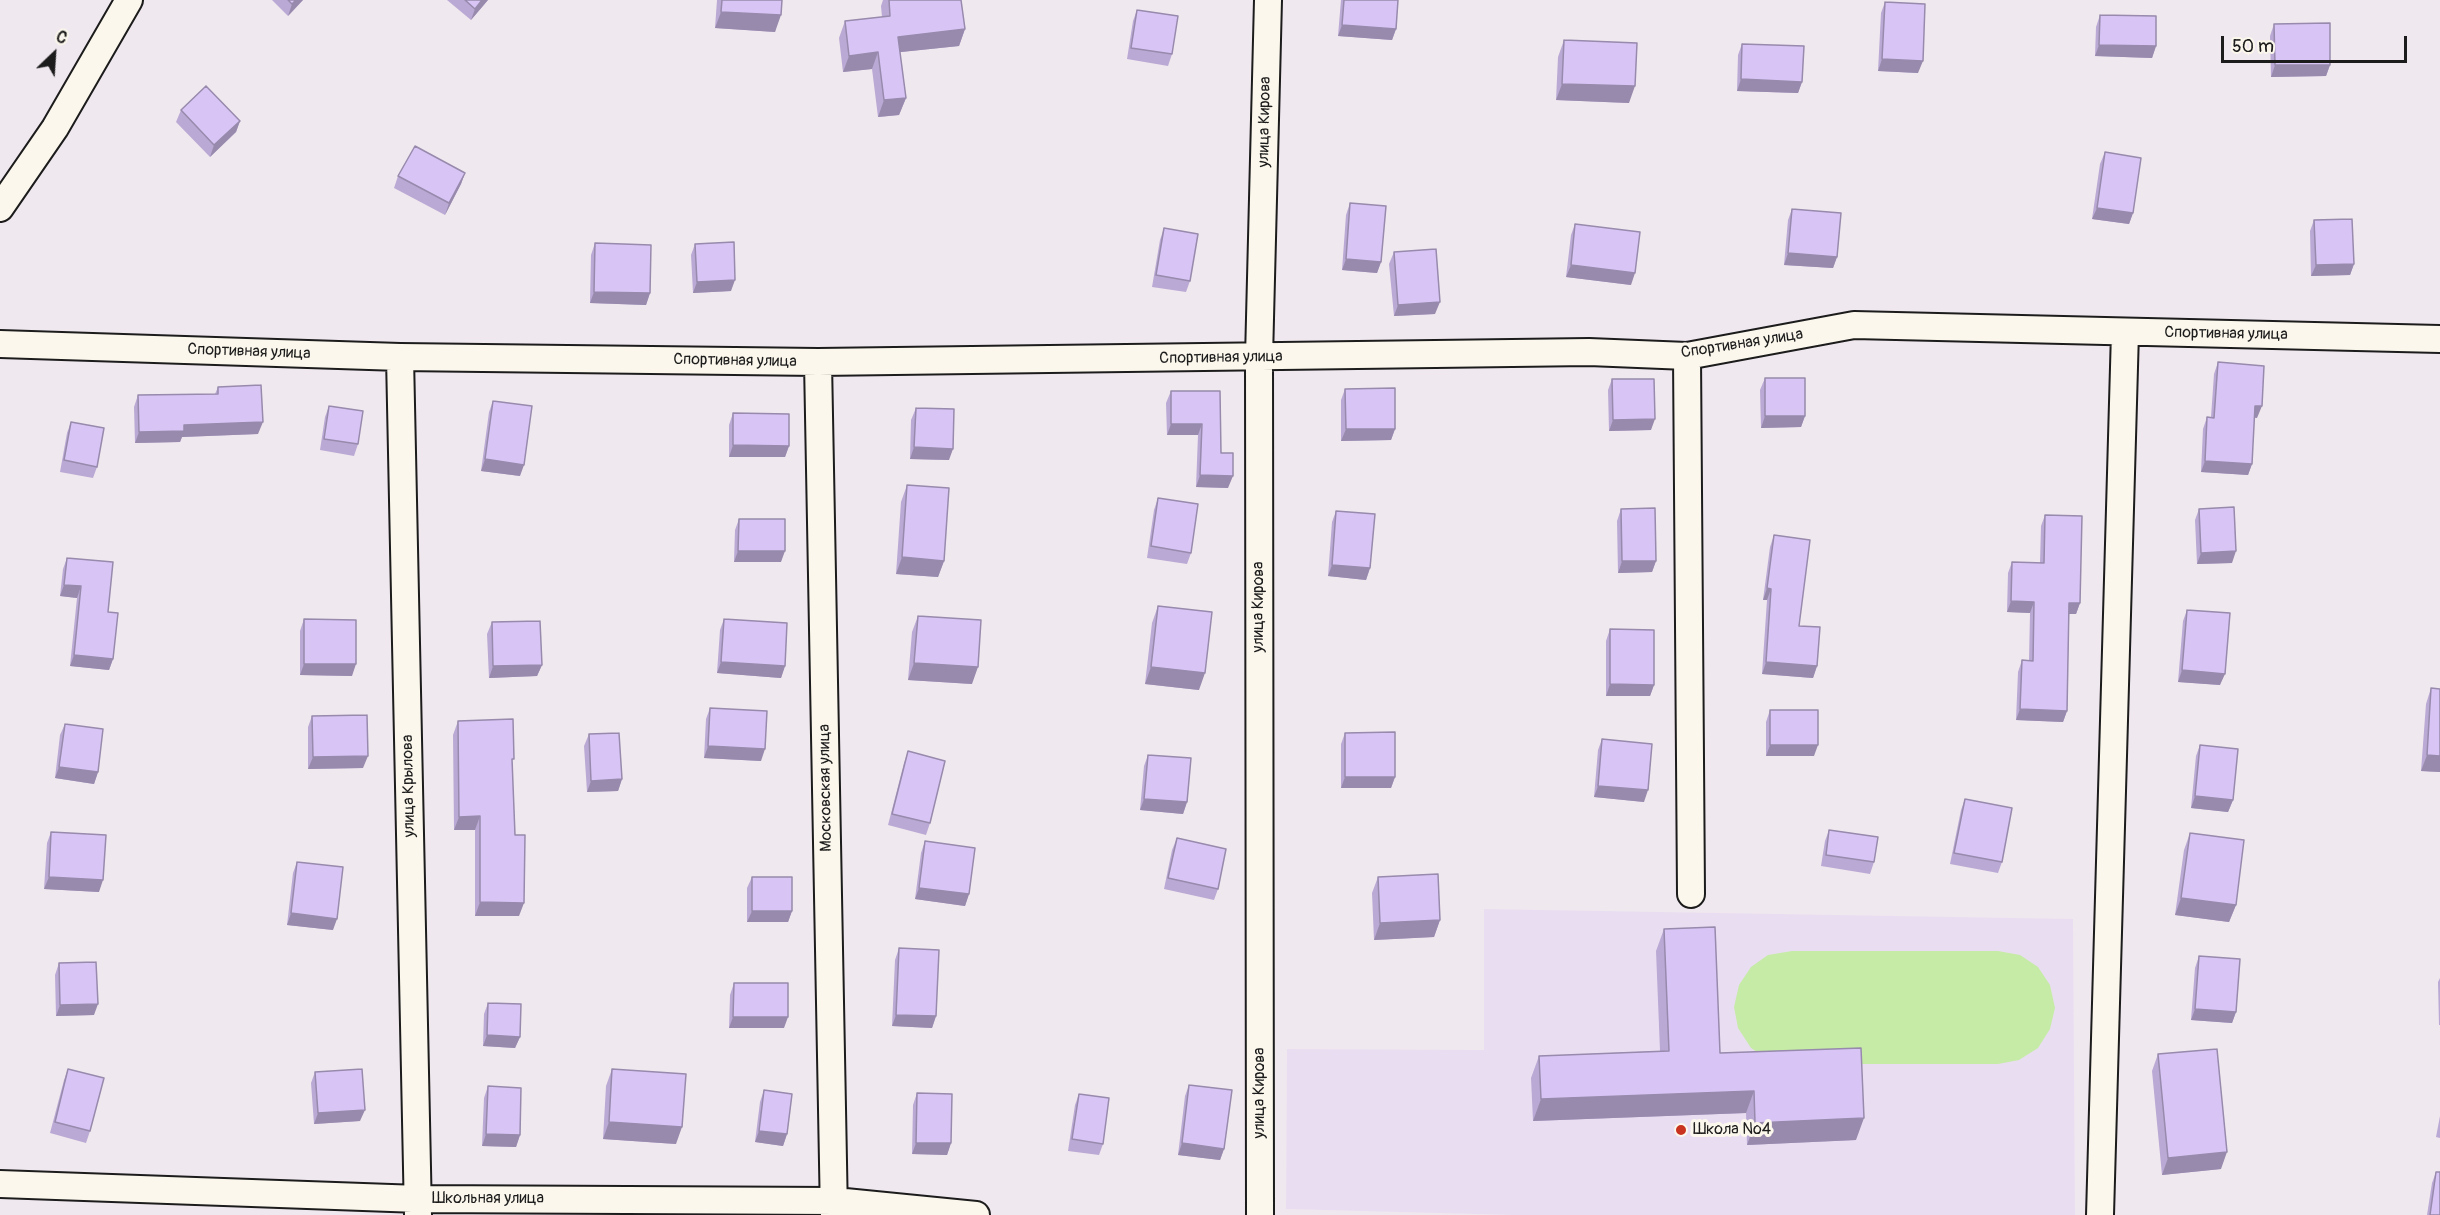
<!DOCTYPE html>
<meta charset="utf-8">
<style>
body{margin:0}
#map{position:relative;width:2440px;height:1215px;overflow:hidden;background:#f0e8ef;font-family:Pangolin,sans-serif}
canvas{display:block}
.north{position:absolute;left:24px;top:24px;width:60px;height:60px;-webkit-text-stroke:4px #fbf7ec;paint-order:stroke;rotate:25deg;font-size:16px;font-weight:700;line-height:24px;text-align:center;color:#1c1c1c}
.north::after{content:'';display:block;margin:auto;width:21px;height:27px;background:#1c1c1c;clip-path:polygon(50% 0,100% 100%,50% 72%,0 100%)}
.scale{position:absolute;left:2221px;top:36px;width:186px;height:27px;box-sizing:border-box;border:3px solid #1c1c1c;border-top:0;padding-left:8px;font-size:18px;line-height:21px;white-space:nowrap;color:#1c1c1c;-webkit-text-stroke:4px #fbf7ec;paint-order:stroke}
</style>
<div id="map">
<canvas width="2440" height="1215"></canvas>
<div class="north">С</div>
<div class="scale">50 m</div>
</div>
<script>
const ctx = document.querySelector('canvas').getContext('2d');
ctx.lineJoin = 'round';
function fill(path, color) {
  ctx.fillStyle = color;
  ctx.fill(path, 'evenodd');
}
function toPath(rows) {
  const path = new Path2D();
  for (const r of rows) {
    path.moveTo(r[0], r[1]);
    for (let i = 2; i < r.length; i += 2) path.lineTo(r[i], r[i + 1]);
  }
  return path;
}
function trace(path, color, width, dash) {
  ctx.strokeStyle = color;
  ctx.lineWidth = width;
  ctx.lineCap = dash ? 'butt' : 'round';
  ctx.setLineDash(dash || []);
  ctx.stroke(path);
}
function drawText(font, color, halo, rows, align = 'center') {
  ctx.font = font + ' Pangolin,sans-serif';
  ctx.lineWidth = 6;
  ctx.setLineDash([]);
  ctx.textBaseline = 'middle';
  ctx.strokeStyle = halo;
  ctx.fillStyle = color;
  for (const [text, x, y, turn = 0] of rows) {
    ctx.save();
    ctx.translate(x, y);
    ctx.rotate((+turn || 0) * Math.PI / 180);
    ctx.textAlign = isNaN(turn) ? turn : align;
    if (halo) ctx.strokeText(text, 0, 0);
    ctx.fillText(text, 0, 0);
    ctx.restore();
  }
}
const built = toPath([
 [1484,909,2073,919,2075,1215,1513,1215,1286,1209,1287,1049,1484,1050]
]);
const green = toPath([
 [1792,951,1998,951,2020,955,2038,967,2050,985,2055,1008,2050,1029,2038,1048,2019,1060,1998,1064,1792,1064,1769,1060,1751,1048,1738,1028,1734,1007,1739,985,1751,967,1768,955]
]);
const minor = toPath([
 [0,208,55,128,129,0],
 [0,344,400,357,818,362,1589,352,1687,356,1854,325,2440,339],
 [1687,356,1691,894],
 [400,357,418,1215],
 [818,362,834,1215],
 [0,1184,419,1199,835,1201,976,1215],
 [1260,1215,1259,358,1268,0],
 [2100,1215,2125,332]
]);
const wall = toPath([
 [272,0,303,0,288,16],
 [447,0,488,0,471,20],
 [717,0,782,0,775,32,715,28],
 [883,0,961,0,965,29,959,46,900,52,906,98,899,115,878,117,872,69,843,72,839,38,845,21,882,17,881,6],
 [1341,0,1398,0,1396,29,1392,40,1338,36],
 [1885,2,1918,73,1878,71,1881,13],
 [1137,10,1172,54,1168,66,1127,59,1133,21],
 [2100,15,2156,46,2152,58,2095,56,2096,27],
 [2274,24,2330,65,2326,76,2271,77,2270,36],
 [1564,40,1629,103,1556,100,1558,57],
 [1742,44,1802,82,1798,93,1737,91,1738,55],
 [181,110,240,121,236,132,210,157,176,122],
 [2105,152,2133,213,2129,224,2092,219,2100,164],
 [465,173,461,184,445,215,394,188,398,176],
 [1350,203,1381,262,1377,273,1342,270,1346,215],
 [1792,209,1837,257,1833,268,1784,265,1788,220],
 [2314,220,2354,264,2350,275,2311,276,2310,231],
 [1575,224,1631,285,1566,277,1571,235],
 [1164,228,1190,281,1186,292,1152,287,1160,240],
 [595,243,650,293,646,305,590,303,591,255],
 [695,244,731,291,693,293,691,255],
 [1394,252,1435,314,1394,316,1389,264],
 [2218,362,2257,418,2254,417,2252,464,2248,475,2201,472,2203,429,2207,417,2211,417,2214,374],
 [1765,378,1805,416,1801,427,1761,428,1760,390],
 [1612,379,1651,430,1609,431,1608,390],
 [218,387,258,434,182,437,180,442,135,443,134,407,138,395,215,394],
 [1345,389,1395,429,1391,440,1341,441,1341,400],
 [1171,391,1220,391,1221,453,1228,488,1196,487,1198,435,1167,435,1166,403],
 [493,401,520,476,481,471,489,412],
 [329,406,358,444,354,456,320,450,325,417],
 [916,408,949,460,910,459,911,420],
 [733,413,789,446,785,457,729,457,729,425],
 [71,422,97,467,93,478,60,472,67,433],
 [907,485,944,561,938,577,896,574,901,502],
 [1158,498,1191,553,1187,564,1147,558,1154,510],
 [1621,509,1656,561,1652,572,1618,573,1617,521],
 [2199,509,2232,563,2197,564,2195,520],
 [1336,511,1370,568,1366,580,1328,576,1332,522],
 [2045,515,2080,603,2076,614,2069,614,2067,711,2063,722,2016,720,2018,672,2022,660,2029,661,2030,613,2007,612,2008,573,2012,562,2040,563,2041,526],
 [739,519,781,562,734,562,735,530],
 [1774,535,1799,626,1817,666,1813,678,1762,674,1767,600,1763,600,1770,547],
 [67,558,113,659,109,670,70,666,77,598,60,596,63,569],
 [1158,606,1199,690,1145,684,1152,623],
 [2187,610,2220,685,2178,682,2183,621],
 [918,616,972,684,908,680,912,632],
 [304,619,352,676,300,675,300,631],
 [724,619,785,666,781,678,717,673,720,630],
 [492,622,542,665,537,676,489,678,487,634],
 [1610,629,1654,685,1650,696,1606,696,1606,641],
 [2431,688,2440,689,2440,772,2421,771,2426,704],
 [710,708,761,761,704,758,706,719],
 [1770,710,1814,756,1766,756,1766,722],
 [312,716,363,768,308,769,308,727],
 [458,721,512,766,515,835,519,916,475,916,475,830,454,830,453,735],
 [65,724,98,772,94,784,55,778,60,735],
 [1345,733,1395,777,1391,788,1341,788,1341,744],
 [589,734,622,779,618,791,587,792,584,746],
 [1602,739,1644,802,1594,797,1598,750],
 [2200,745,2233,800,2228,812,2191,808,2196,756],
 [908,751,930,823,926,835,888,825,904,763],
 [1148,755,1187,802,1183,814,1140,810,1144,766],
 [1965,799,2002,862,1998,873,1950,864,1961,810],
 [1829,830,1874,862,1870,874,1821,866,1825,841],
 [51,832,99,892,44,889,47,843],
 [2190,833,2236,905,2229,922,2175,915,2184,850],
 [1177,838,1218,889,1214,900,1164,889,1172,850],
 [925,841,969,894,965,906,915,899,921,853],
 [297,862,333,930,287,925,293,873],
 [752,877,792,911,788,922,747,922,747,888],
 [1378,877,1440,920,1434,937,1374,940,1372,893],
 [1664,929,1720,1053,1856,1140,1747,1145,1746,1113,1533,1121,1531,1078,1539,1056,1660,1051,1656,951],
 [899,948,936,1016,932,1028,892,1026,895,960],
 [2199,956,2236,1012,2232,1023,2191,1020,2195,968],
 [59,963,94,1015,56,1016,55,975],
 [2440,978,2440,1025,2439,1025,2438,982],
 [734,983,784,1028,729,1028,730,995],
 [488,1003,520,1037,515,1048,483,1046,484,1014],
 [2158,1054,2221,1169,2162,1175,2152,1071],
 [68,1069,90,1131,86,1143,50,1133,64,1080],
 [612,1069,676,1144,603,1139,606,1086],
 [315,1072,360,1121,314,1124,311,1083],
 [1189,1085,1224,1149,1220,1160,1178,1155,1185,1096],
 [488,1086,520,1135,516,1147,482,1146,484,1098],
 [764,1090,787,1134,783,1146,755,1142,760,1102],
 [917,1093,951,1143,947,1155,912,1154,913,1105],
 [1079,1094,1103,1144,1099,1155,1068,1151,1075,1105],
 [2440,1116,2440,1138,2436,1137],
 [2436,1172,2440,1215,2427,1215,2432,1183]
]);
const shadedWall = toPath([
 [296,0,303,0,288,16,292,4],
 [482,0,488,0,471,20,475,9],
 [721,12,781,15,775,32,715,28],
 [1342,25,1396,29,1392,40,1338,36],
 [965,29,959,46,892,53,898,37],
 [2099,45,2156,46,2152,58,2095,56],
 [878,52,872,69,843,72,849,56],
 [1882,59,1923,61,1918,73,1878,71],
 [2275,65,2330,65,2326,76,2271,77],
 [1741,79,1802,82,1798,93,1737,91],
 [1562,84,1635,86,1629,103,1556,100],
 [906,98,899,115,878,117,884,100],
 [240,121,236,132,210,157,214,145],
 [465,173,461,184,445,215,449,203],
 [2097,208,2133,213,2129,224,2092,219],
 [1788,253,1837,257,1833,268,1784,265],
 [1346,259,1381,262,1377,273,1342,270],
 [2354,264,2350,275,2311,276,2316,265],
 [1571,265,1635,273,1631,285,1566,277],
 [735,280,731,291,693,293,697,282],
 [594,292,650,293,646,305,590,303],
 [1440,302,1435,314,1394,316,1398,305],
 [2255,406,2262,406,2257,418,2251,417],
 [1765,416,1805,416,1801,427,1761,428],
 [1655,419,1651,430,1609,431,1613,420],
 [263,422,258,434,182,437,180,442,135,443,139,432,184,425],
 [1171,424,1202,424,1198,435,1167,435],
 [1346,429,1395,429,1391,440,1341,441],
 [733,445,789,446,785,457,729,457],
 [914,447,953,449,949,460,910,459],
 [485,459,524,465,520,476,481,471],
 [2205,461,2252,464,2248,475,2201,472],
 [1200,475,1233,476,1228,488,1196,487],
 [738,551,785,551,781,562,734,562],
 [2236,551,2232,563,2197,564,2201,553],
 [902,557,944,561,938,577,896,574],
 [1622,561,1656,561,1652,572,1618,573],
 [1332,565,1370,568,1366,580,1328,576],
 [64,585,81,586,77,598,60,596],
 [1767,588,1771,589,1767,600,1763,600],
 [2011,601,2034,602,2030,613,2007,612],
 [2069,603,2080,603,2076,614,2065,614],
 [74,655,113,659,109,670,70,666],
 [721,662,785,666,781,678,717,673],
 [1766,662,1817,666,1813,678,1762,674],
 [914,663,978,667,972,684,908,680],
 [304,664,356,664,352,676,300,675],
 [542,665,537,676,489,678,493,666],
 [1151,667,1205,673,1199,690,1145,684],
 [2182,670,2225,674,2220,685,2178,682],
 [1610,684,1654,685,1650,696,1606,696],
 [2020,709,2067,711,2063,722,2016,720],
 [1770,745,1818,745,1814,756,1766,756],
 [708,746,765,749,761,761,704,758],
 [2427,755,2440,756,2440,772,2421,771],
 [368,756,363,768,308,769,313,757],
 [59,767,98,772,94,784,55,778],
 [1345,777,1395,777,1391,788,1341,788],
 [622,779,618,791,587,792,591,781],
 [1598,786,1648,790,1644,802,1594,797],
 [2195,796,2233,800,2228,812,2191,808],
 [1144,799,1187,802,1183,814,1140,810],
 [480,816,475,830,454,830,459,817],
 [49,877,103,880,99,892,44,889],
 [919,888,969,894,965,906,915,899],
 [2181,898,2236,905,2229,922,2175,915],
 [480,902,524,903,519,916,475,916],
 [752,911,792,911,788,922,747,922],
 [291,913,337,919,333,930,287,925],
 [1440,920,1434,937,1374,940,1380,923],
 [98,1004,94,1015,56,1016,60,1005],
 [2195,1009,2236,1012,2232,1023,2191,1020],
 [896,1015,936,1016,932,1028,892,1026],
 [733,1017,788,1017,784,1028,729,1028],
 [487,1035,520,1037,515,1048,483,1046],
 [1754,1091,1746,1113,1533,1121,1541,1099],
 [365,1110,360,1121,314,1124,318,1113],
 [1864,1118,1856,1140,1747,1145,1755,1123],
 [609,1122,682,1127,676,1144,603,1139],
 [759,1131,787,1134,783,1146,755,1142],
 [486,1134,520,1135,516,1147,482,1146],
 [916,1143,951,1143,947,1155,912,1154],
 [1182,1143,1224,1149,1220,1160,1178,1155],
 [2227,1152,2221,1169,2162,1175,2168,1158]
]);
const building = toPath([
 [288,0,296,0,292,4,288,0],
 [465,0,482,0,475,9,465,0],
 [722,0,782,0,781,15,721,12,722,0],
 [889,0,961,0,965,29,898,37,906,98,884,100,878,52,849,56,845,21,890,16,889,0],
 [1344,0,1398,0,1396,29,1342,25,1344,0],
 [1885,2,1925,4,1923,61,1882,59,1885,2],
 [1137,10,1178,16,1172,54,1131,48,1137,10],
 [2100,15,2156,16,2156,46,2099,45,2100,15],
 [2330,23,2330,65,2275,65,2274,24,2330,23],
 [1564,40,1637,43,1635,86,1562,84,1564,40],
 [1742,44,1804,46,1802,82,1741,79,1742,44],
 [206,86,240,121,214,145,181,110,206,86],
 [415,146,465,173,449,203,398,176,415,146],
 [2105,152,2141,158,2133,213,2097,208,2105,152],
 [1350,203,1386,206,1381,262,1346,259,1350,203],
 [1792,209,1841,213,1837,257,1788,253,1792,209],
 [2352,219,2354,264,2316,265,2314,220,2352,219],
 [1575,224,1640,232,1635,273,1571,265,1575,224],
 [1164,228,1198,234,1190,281,1156,275,1164,228],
 [734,242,735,280,697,282,695,244,734,242],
 [595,243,651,245,650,293,594,292,595,243],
 [1436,249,1440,302,1398,305,1394,252,1436,249],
 [2218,362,2264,366,2262,406,2255,406,2252,464,2205,461,2207,417,2214,418,2218,362],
 [1765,378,1805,378,1805,416,1765,416,1765,378],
 [1612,379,1654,379,1655,419,1613,420,1612,379],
 [261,385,263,422,184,425,184,431,139,432,138,395,218,394,218,387,261,385],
 [1395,388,1395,429,1346,429,1345,389,1395,388],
 [1171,391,1220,391,1221,453,1233,453,1233,476,1200,475,1202,424,1171,424,1171,391],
 [493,401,532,406,524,465,485,459,493,401],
 [329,406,363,411,358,444,324,439,329,406],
 [916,408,954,409,953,449,914,447,916,408],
 [733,413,789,414,789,446,733,445,733,413],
 [71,422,104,428,97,467,64,460,71,422],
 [907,485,949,488,944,561,902,557,907,485],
 [1158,498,1198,504,1191,553,1151,546,1158,498],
 [2234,507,2236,551,2201,553,2199,509,2234,507],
 [1655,508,1656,561,1622,561,1621,509,1655,508],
 [1336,511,1375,514,1370,568,1332,565,1336,511],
 [2045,515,2082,516,2080,603,2069,603,2067,711,2020,709,2022,660,2033,661,2034,602,2011,601,2012,562,2044,563,2045,515],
 [739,519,785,519,785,551,738,551,739,519],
 [1774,535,1810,540,1799,626,1820,627,1817,666,1766,662,1771,589,1767,588,1774,535],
 [67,558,113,562,108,612,118,613,113,659,74,655,81,586,64,585,67,558],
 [1158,606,1212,612,1205,673,1151,667,1158,606],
 [2187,610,2230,613,2225,674,2182,670,2187,610],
 [918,616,981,620,978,667,914,663,918,616],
 [304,619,356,620,356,664,304,664,304,619],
 [724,619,787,623,785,666,721,662,724,619],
 [540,621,542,665,493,666,492,622,540,621],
 [1610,629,1654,630,1654,685,1610,684,1610,629],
 [2431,688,2440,689,2440,756,2427,755,2431,688],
 [710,708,767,711,765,749,708,746,710,708],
 [1770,710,1818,710,1818,745,1770,745,1770,710],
 [367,715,368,756,313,757,312,716,367,715],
 [513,719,514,759,512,759,515,835,525,835,524,903,480,902,480,816,459,817,458,721,513,719],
 [65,724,103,729,98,772,59,767,65,724],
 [1395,732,1395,777,1345,777,1345,733,1395,732],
 [619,733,622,779,591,781,589,734,619,733],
 [1602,739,1652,744,1648,790,1598,786,1602,739],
 [2200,745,2238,749,2233,800,2195,796,2200,745],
 [908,751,945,761,930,823,892,814,908,751],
 [1148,755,1191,758,1187,802,1144,799,1148,755],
 [1965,799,2012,808,2002,862,1954,853,1965,799],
 [1829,830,1878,837,1874,862,1826,855,1829,830],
 [51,832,106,835,103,880,49,877,51,832],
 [2190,833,2244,840,2236,905,2181,898,2190,833],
 [1177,838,1226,849,1218,889,1168,878,1177,838],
 [925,841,975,848,969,894,919,888,925,841],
 [297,862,343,867,337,919,291,913,297,862],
 [1438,874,1440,920,1380,923,1378,877,1438,874],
 [752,877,792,877,792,911,752,911,752,877],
 [1715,927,1720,1053,1861,1048,1864,1118,1755,1123,1754,1091,1541,1099,1539,1056,1669,1051,1664,929,1715,927],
 [899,948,939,950,936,1016,896,1015,899,948],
 [2199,956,2240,959,2236,1012,2195,1009,2199,956],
 [96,962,98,1004,60,1005,59,963,96,962],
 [734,983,788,983,788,1017,733,1017,734,983],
 [488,1003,521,1004,520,1037,487,1035,488,1003],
 [2217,1049,2227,1152,2168,1158,2158,1054,2217,1049],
 [68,1069,104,1078,90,1131,55,1122,68,1069],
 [362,1069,365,1110,318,1113,315,1072,362,1069],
 [612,1069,686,1074,682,1127,609,1122,612,1069],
 [1189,1085,1232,1090,1224,1149,1182,1143,1189,1085],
 [488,1086,521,1088,520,1135,486,1134,488,1086],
 [764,1090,792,1094,787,1134,759,1131,764,1090],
 [917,1093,952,1094,951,1143,916,1143,917,1093],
 [1079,1094,1109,1098,1103,1144,1072,1139,1079,1094],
 [2436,1172,2440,1172,2440,1215,2430,1215,2436,1172]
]);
const markers = [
 [1681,1130,6,"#c8321e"]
];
const streetNames = [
 ["улица Кирова",1265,122,-89],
 ["Спортивная улица",2226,334,1],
 ["Спортивная улица",1742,344,-9],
 ["Спортивная улица",249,352,2],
 ["Спортивная улица",1221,358,-1],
 ["Спортивная улица",735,361,1],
 ["улица Кирова",1259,607,-90],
 ["улица Крылова",409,786,-91],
 ["Московская улица",826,788,-91],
 ["улица Кирова",1260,1093,-90],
 ["Школьная улица",488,1199]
];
const poiNames = [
 ["Школа №4",1693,1130]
];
fill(built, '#e9def1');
fill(green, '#c6eba6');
trace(minor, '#1c1c1c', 30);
trace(minor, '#fbf7ec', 26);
fill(wall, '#baa9d4');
fill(shadedWall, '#978aac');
fill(building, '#d8c5f6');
trace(building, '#978aac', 1.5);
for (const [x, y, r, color] of markers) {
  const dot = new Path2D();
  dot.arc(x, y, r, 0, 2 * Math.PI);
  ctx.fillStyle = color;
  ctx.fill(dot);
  trace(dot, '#fbf7ec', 2);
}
drawText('16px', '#1c1c1c', '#fbf7ec', streetNames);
drawText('16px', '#1c1c1c', '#fbf7ec', poiNames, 'left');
</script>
